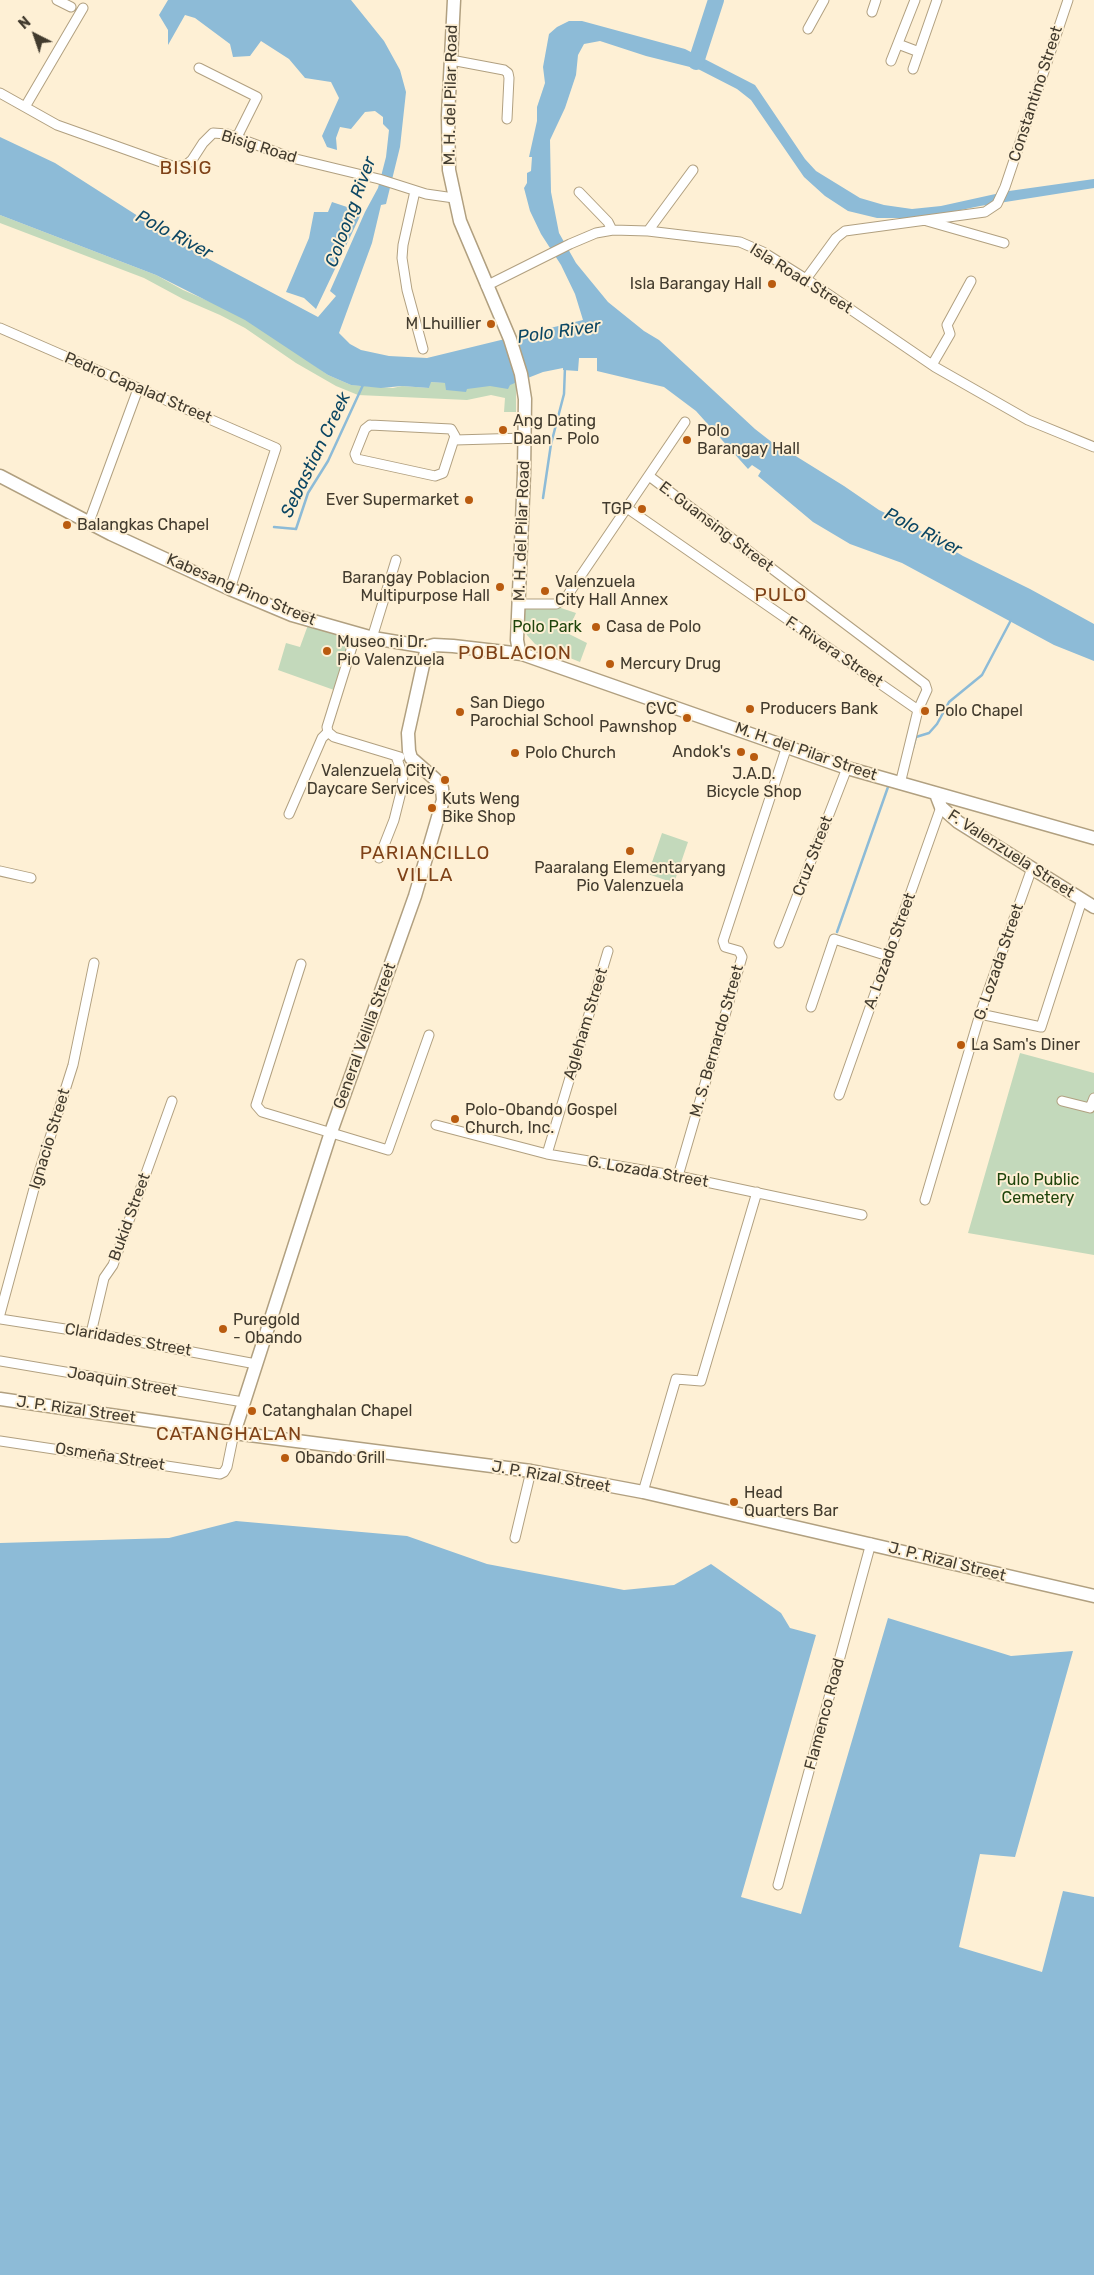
<!DOCTYPE html>
<meta charset="utf-8">
<style>
body{margin:0}
#map{position:relative;width:1094px;height:2275px;overflow:hidden;background:#fef0d5;font-family:Rubik,sans-serif}
canvas{display:block}
.north{position:absolute;left:10px;top:10px;width:50px;height:50px;-webkit-text-stroke:4px #fef0d5;paint-order:stroke;rotate:319deg;font-size:14px;font-weight:700;line-height:20px;text-align:center;color:#423b2e}
.north::after{content:'';display:block;margin:auto;width:18px;height:22px;background:#423b2e;clip-path:polygon(50% 0,100% 100%,50% 72%,0 100%)}
</style>
<div id="map">
<canvas width="1094" height="2275"></canvas>
<div class="north">N</div>
</div>
<script>
const ctx = document.querySelector('canvas').getContext('2d');
ctx.lineJoin = 'round';
function fill(path, color) {
  ctx.fillStyle = color;
  ctx.fill(path, 'evenodd');
}
function toPath(rows) {
  const path = new Path2D();
  for (const r of rows) {
    path.moveTo(r[0], r[1]);
    for (let i = 2; i < r.length; i += 2) path.lineTo(r[i], r[i + 1]);
  }
  return path;
}
function trace(path, color, width, dash) {
  ctx.strokeStyle = color;
  ctx.lineWidth = width;
  ctx.lineCap = dash ? 'butt' : 'round';
  ctx.setLineDash(dash || []);
  ctx.stroke(path);
}
function drawText(font, color, halo, rows, align = 'center') {
  ctx.font = font + ' Rubik,sans-serif';
  ctx.lineWidth = 4;
  ctx.setLineDash([]);
  ctx.textBaseline = 'middle';
  ctx.strokeStyle = halo;
  ctx.fillStyle = color;
  for (const [text, x, y, turn = 0] of rows) {
    ctx.save();
    ctx.translate(x, y);
    ctx.rotate((+turn || 0) * Math.PI / 180);
    ctx.textAlign = isNaN(turn) ? turn : align;
    if (halo) ctx.strokeText(text, 0, 0);
    ctx.fillText(text, 0, 0);
    ctx.restore();
  }
}
const green = toPath([
 [0,215,156,275,183,290,250,319,328,375,351,385,393,388,402,386,429,388,430,382,489,385,516,383,516,412,504,412,505,398,491,395,467,400,358,395,336,386,296,363,245,328,220,315,183,299,144,278,0,223],
 [525,607,558,607,576,613,567,633,587,643,580,662,535,644,527,635,524,628],
 [308,625,350,637,334,690,278,670,286,643,300,647],
 [662,833,688,842,674,883,648,874],
 [1020,1053,1094,1073,1094,1255,968,1233]
]);
const water = toPath([
 [168,0,351,0,384,41,400,70,406,92,400,147,386,204,381,205,372,243,339,333,350,344,361,350,389,356,427,358,583,320,575,294,561,265,541,234,530,211,524,188,527,183,527,173,531,171,532,157,529,157,537,121,537,107,545,83,543,67,549,34,557,27,569,21,582,21,685,49,755,85,805,159,816,171,860,198,884,205,912,209,941,206,1009,191,1094,179,1094,188,980,206,942,214,907,218,877,218,848,211,825,196,804,177,751,100,737,89,698,69,646,56,600,41,584,44,578,55,576,75,565,108,550,140,551,192,559,233,576,263,608,302,644,331,659,340,755,429,778,447,786,450,844,486,879,510,914,527,963,556,1030,589,1094,624,1094,661,1054,645,902,563,850,544,813,522,758,476,761,471,752,465,748,469,696,411,664,387,597,371,597,358,579,358,578,371,563,370,563,368,543,372,510,385,508,389,490,386,467,389,466,392,446,390,445,383,431,382,429,388,402,386,381,388,351,385,328,375,245,320,156,275,0,215,0,137,55,163,188,248,318,317,336,296,330,291,365,212,378,188,386,157,389,130,383,124,383,117,375,111,365,112,351,129,340,127,336,138,337,150,327,147,322,136,339,98,331,82,305,78,289,59,261,41,250,56,233,57,230,44,195,18,185,15,168,45,168,30,159,15],
 [332,202,362,212,316,309,304,298,286,292,309,238,314,212,328,212],
 [236,1521,407,1536,487,1564,624,1590,674,1585,711,1564,781,1613,790,1628,816,1635,741,1897,801,1914,888,1618,1011,1656,1073,1651,1015,1857,980,1854,959,1947,1042,1972,1063,1891,1094,1897,1094,2275,0,2275,0,1543,169,1538]
]);
const stream = toPath([
 [543,498,551,444,564,394,565,367],
 [274,527,296,529,308,493,328,461,363,385],
 [913,748,916,737,929,733,937,724,949,702,982,675,1011,620],
 [837,932,888,787]
]);
const river = toPath([
 [696,62,716,0]
]);
const street = toPath([
 [57,0,71,7],
 [872,12,876,0],
 [808,29,824,0],
 [898,44,919,52],
 [451,60,504,70,508,73,509,78,507,119],
 [891,61,915,0],
 [199,68,257,97,237,137],
 [913,69,937,0],
 [0,93,57,125,175,167,186,165,192,160,203,143,213,133,227,134,292,158,379,179,426,194,454,198],
 [25,107,83,8],
 [415,191,403,245,402,258,407,290,423,349],
 [579,192,608,222,612,230],
 [927,221,1004,243],
 [648,231,693,170],
 [806,279,836,238,845,231,985,212,997,204,1005,187,1068,0],
 [486,286,570,244,596,233,613,230,648,231,740,242,763,252,806,279,935,367,1028,420,1094,447],
 [0,328,276,448,230,589],
 [932,365,950,334,947,325,971,281],
 [370,425,451,429,455,436,443,473,435,476,357,459,355,454,365,429,370,425],
 [455,440,525,438],
 [649,476,925,684,927,690,918,710,900,784],
 [627,508,918,710],
 [89,522,138,389],
 [519,604,556,604,565,599,685,422],
 [372,638,396,560],
 [328,732,327,727,356,634],
 [328,732,334,737,400,757],
 [289,814,322,738,328,732],
 [379,858,394,820,401,792,403,776,396,756],
 [0,871,31,878],
 [779,943,847,768],
 [301,964,256,1105,262,1112,388,1150,429,1035],
 [811,1007,834,939,888,956],
 [980,1014,1041,1027,1082,900],
 [839,1095,941,807],
 [1062,1101,1090,1108,1094,1098],
 [436,1125,547,1154,678,1176,862,1215],
 [547,1154,608,951],
 [678,1176,742,957,739,951,725,947,723,941,787,746],
 [925,1200,980,1014,1032,868],
 [0,1314,35,1185,73,1065,94,963],
 [0,1319,91,1333,256,1364],
 [91,1333,104,1278,113,1265,172,1101],
 [0,1361,243,1402],
 [0,1441,220,1474,224,1472,227,1467,234,1433],
 [643,1492,676,1379,701,1381,757,1192],
 [515,1538,531,1471],
 [778,1885,871,1543]
]);
const secondary = toPath([
 [454,0,448,116,449,170,460,221,510,339,521,374,525,399,524,473,517,640,519,651,522,654],
 [0,476,111,534,230,589,292,615,373,638,427,647,434,645,453,646,522,654,847,768,1094,838],
 [936,794,941,807,958,822,1094,907],
 [0,1399,234,1433,531,1471,643,1492,1094,1596],
 [234,1433,331,1132,415,896,443,800,442,788,435,779,411,758,409,751,408,733,427,647]
]);
const markers = [
 [772,284,5,"#b95b0f"],
 [491,324,5,"#b95b0f"],
 [503,430,5,"#b95b0f"],
 [687,440,5,"#b95b0f"],
 [469,500,5,"#b95b0f"],
 [642,509,5,"#b95b0f"],
 [67,525,5,"#b95b0f"],
 [500,587,5,"#b95b0f"],
 [545,591,5,"#b95b0f"],
 [596,627,5,"#b95b0f"],
 [327,651,5,"#b95b0f"],
 [610,664,5,"#b95b0f"],
 [750,709,5,"#b95b0f"],
 [925,711,5,"#b95b0f"],
 [460,712,5,"#b95b0f"],
 [687,718,5,"#b95b0f"],
 [741,752,5,"#b95b0f"],
 [515,753,5,"#b95b0f"],
 [754,757,5,"#b95b0f"],
 [445,780,5,"#b95b0f"],
 [432,808,5,"#b95b0f"],
 [630,851,5,"#b95b0f"],
 [961,1045,5,"#b95b0f"],
 [455,1119,5,"#b95b0f"],
 [223,1329,5,"#b95b0f"],
 [252,1411,5,"#b95b0f"],
 [285,1458,5,"#b95b0f"],
 [734,1502,5,"#b95b0f"]
];
const streetNames = [
 ["Constantino Street",1036,94,-72],
 ["M. H. del Pilar Road",451,95,-89],
 ["Bisig Road",259,147,17],
 ["Isla Road Street",801,279,32],
 ["Pedro Capalad Street",138,388,23],
 ["E. Guansing Street",716,527,37],
 ["M. H. del Pilar Road",522,531,-88],
 ["Kabesang Pino Street",241,590,23],
 ["F. Rivera Street",834,652,34],
 ["M. H. del Pilar Street",806,752,19],
 ["F. Valenzuela Street",1011,854,33],
 ["Cruz Street",813,856,-69],
 ["A. Lozado Street",890,951,-70],
 ["G. Lozada Street",999,962,-71],
 ["Agleham Street",586,1024,-73],
 ["General Velilla Street",365,1036,-70],
 ["M. S. Bernardo Street",717,1041,-74],
 ["Ignacio Street",50,1139,-73],
 ["G. Lozada Street",648,1172,10],
 ["Bukid Street",130,1217,-70],
 ["Claridades Street",128,1340,10],
 ["Joaquin Street",122,1382,10],
 ["J. P. Rizal Street",76,1410,8],
 ["Osmeña Street",110,1457,9],
 ["J. P. Rizal Street",551,1477,10],
 ["J. P. Rizal Street",947,1562,14],
 ["Flamenco Road",825,1714,-75]
];
const poiNames = [
 ["Isla Barangay Hall",762,284,"right"],
 ["M Lhuillier",481,324,"right"],
 ["Ang Dating",513,421],
 ["Daan - Polo",513,439],
 ["Polo",697,431],
 ["Barangay Hall",697,449],
 ["Ever Supermarket",459,500,"right"],
 ["TGP",632,509,"right"],
 ["Balangkas Chapel",77,525],
 ["Barangay Poblacion",490,578,"right"],
 ["Multipurpose Hall",490,596,"right"],
 ["Valenzuela",555,582],
 ["City Hall Annex",555,600],
 ["Casa de Polo",606,627],
 ["Museo ni Dr.",337,642],
 ["Pio Valenzuela",337,660],
 ["Mercury Drug",620,664],
 ["San Diego",470,703],
 ["Parochial School",470,721],
 ["CVC",677,709,"right"],
 ["Pawnshop",677,727,"right"],
 ["Producers Bank",760,709],
 ["Polo Chapel",935,711],
 ["Andok's",731,752,"right"],
 ["Polo Church",525,753],
 ["Valenzuela City",435,771,"right"],
 ["Daycare Services",435,789,"right"],
 ["J.A.D.",754,774,"center"],
 ["Bicycle Shop",754,792,"center"],
 ["Kuts Weng",442,799],
 ["Bike Shop",442,817],
 ["Paaralang Elementaryang",630,868,"center"],
 ["Pio Valenzuela",630,886,"center"],
 ["La Sam's Diner",971,1045],
 ["Polo-Obando Gospel",465,1110],
 ["Church, Inc.",465,1128],
 ["Puregold",233,1320],
 ["- Obando",233,1338],
 ["Catanghalan Chapel",262,1411],
 ["Obando Grill",295,1458],
 ["Head",744,1493],
 ["Quarters Bar",744,1511]
];
const parkNames = [
 ["Polo Park",547,627],
 ["Pulo Public",1038,1180],
 ["Cemetery",1038,1198]
];
const waterNames = [
 ["Coloong River",351,212,-70],
 ["Polo River",174,235,28],
 ["Polo River",559,332,-8],
 ["Sebastian Creek",316,455,-64],
 ["Polo River",923,532,27]
];
const quarterNames = [
 ["BISIG",186,169],
 ["PULO",781,596],
 ["POBLACION",515,654],
 ["PARIANCILLO",425,854],
 ["VILLA",425,876],
 ["CATANGHALAN",229,1435]
];
fill(green, '#c3d9bb');
fill(water, '#8dbbd7');
trace(stream, '#8dbbd7', 2.5);
trace(river, '#8dbbd7', 16);
trace(street, '#b1a080', 11);
trace(secondary, '#b1a080', 15);
trace(street, '#fff', 9);
trace(secondary, '#fff', 12);
for (const [x, y, r, color] of markers) {
  const dot = new Path2D();
  dot.arc(x, y, r, 0, 2 * Math.PI);
  ctx.fillStyle = color;
  ctx.fill(dot);
  trace(dot, '#fef0d5', 2);
}
drawText('16px', '#423b2e', '#fef0d5', streetNames);
drawText('16px', '#423b2e', '#fef0d5', poiNames, 'left');
drawText('16px', '#1f440b', '#fef0d5', parkNames);
drawText('italic 18px', '#0b4663', '#fef0d5', waterNames);
ctx.letterSpacing = '1px';
drawText('19px', '#7e4117', '#fef0d5', quarterNames);
ctx.letterSpacing = '0px';
</script>
